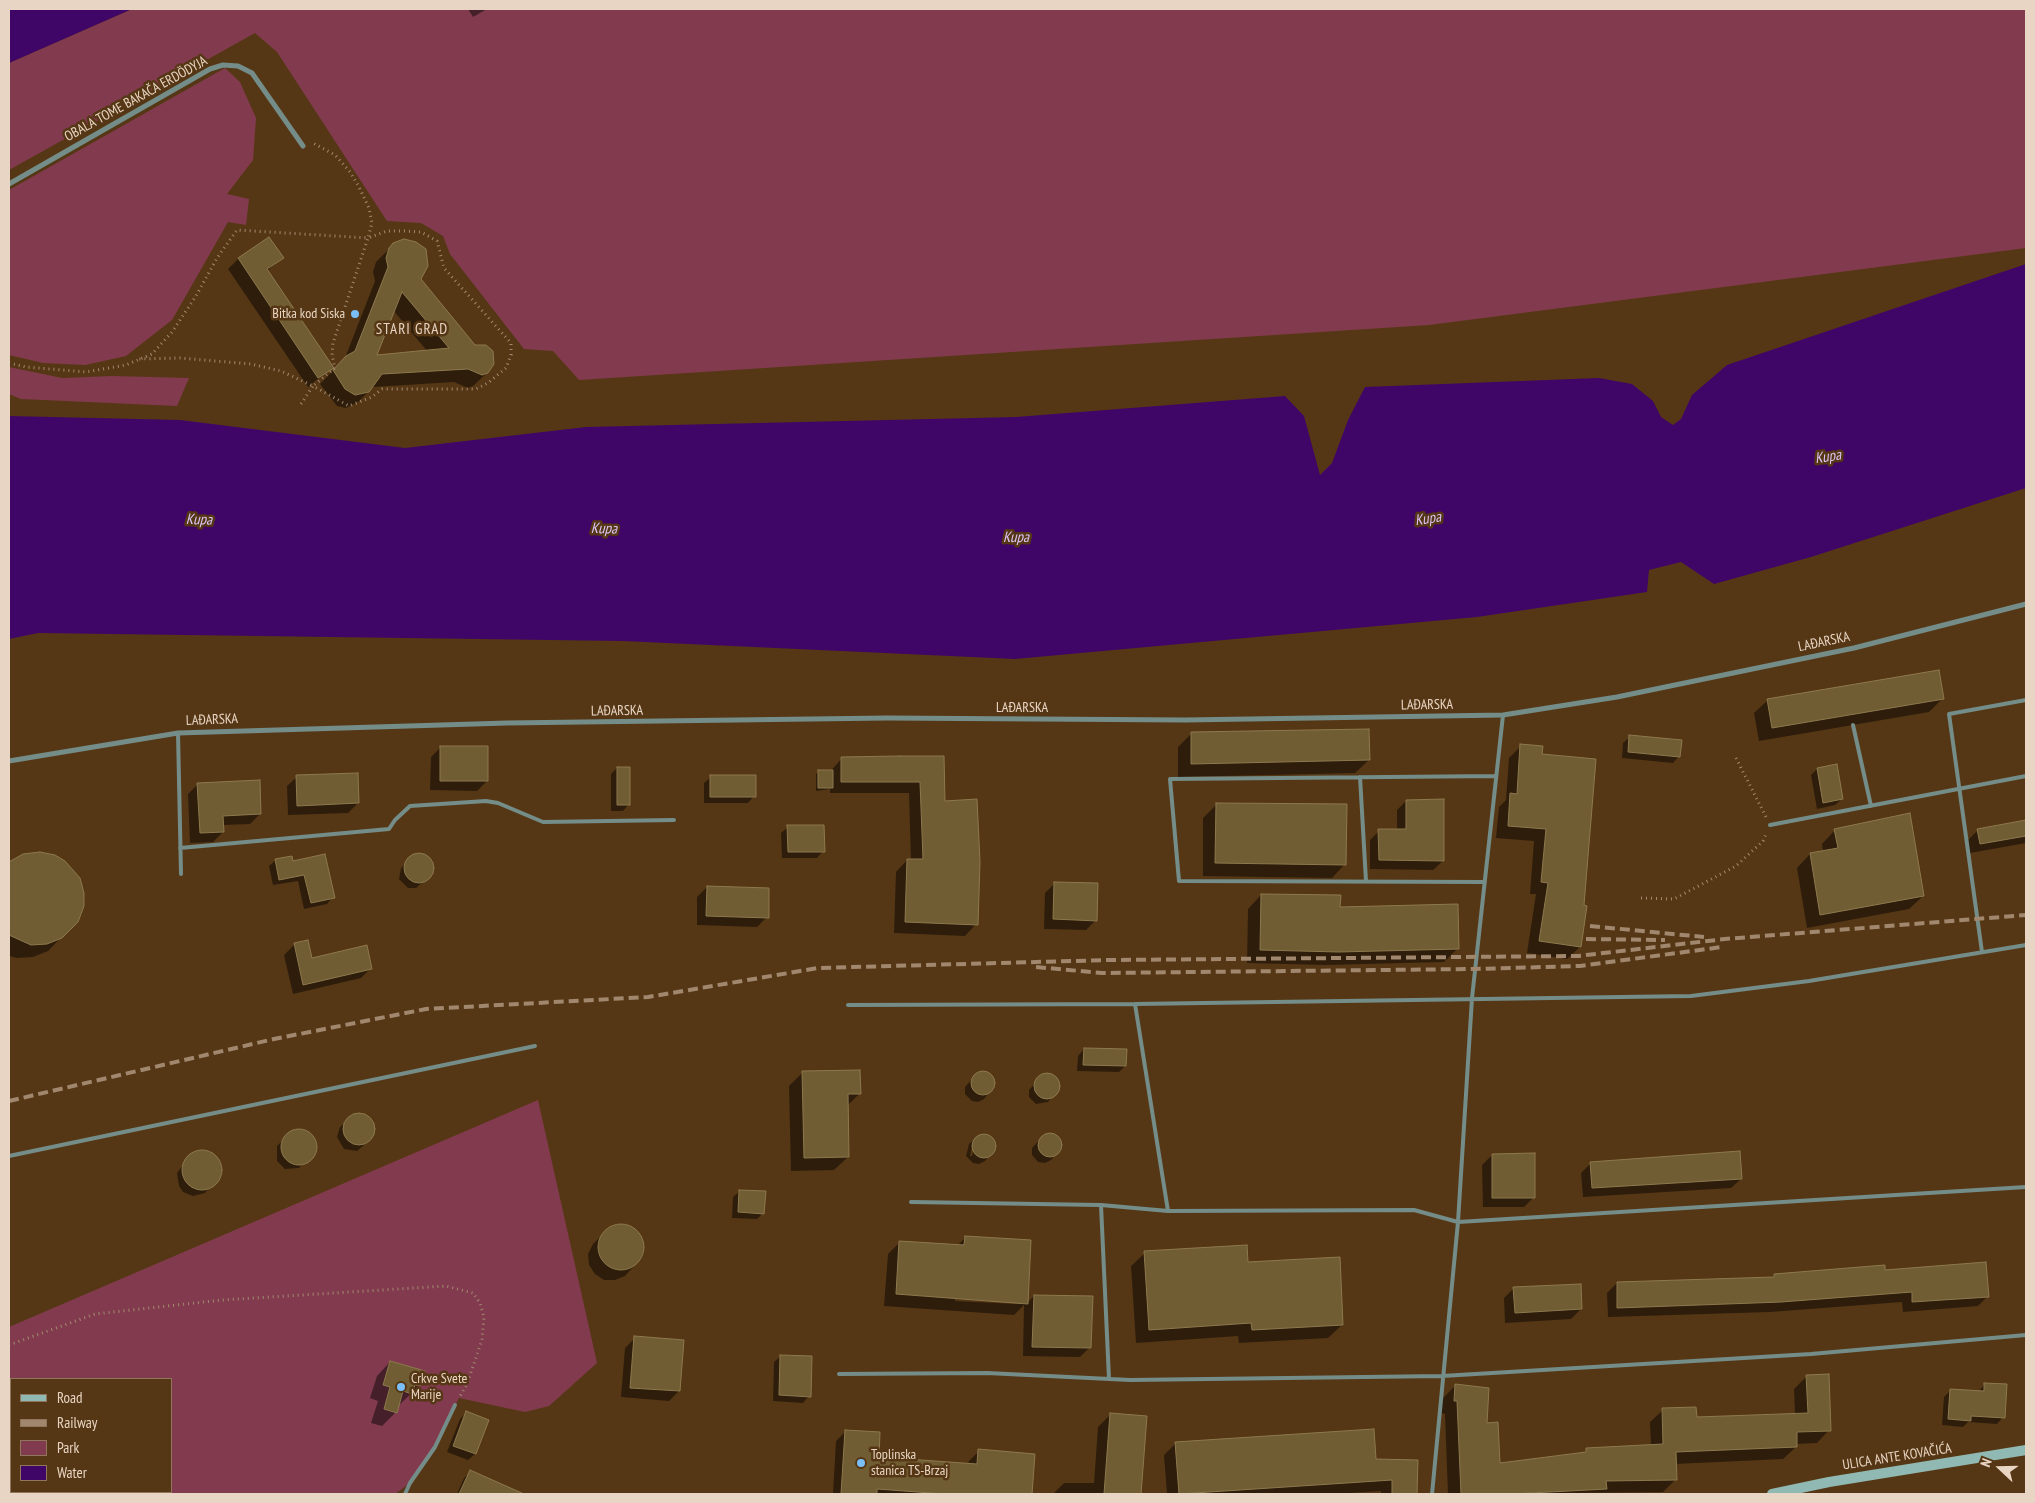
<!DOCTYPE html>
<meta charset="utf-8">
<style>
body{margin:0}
#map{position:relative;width:2035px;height:1503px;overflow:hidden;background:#563715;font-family:"PT Sans Narrow",sans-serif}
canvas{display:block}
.frame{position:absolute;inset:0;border:10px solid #e8d5c3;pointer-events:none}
.legend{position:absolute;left:10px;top:1378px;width:162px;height:115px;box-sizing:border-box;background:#563715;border:1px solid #90765b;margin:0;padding:6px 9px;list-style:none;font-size:15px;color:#e8d5c3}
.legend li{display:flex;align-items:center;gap:10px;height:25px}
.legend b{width:25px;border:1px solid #90765b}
.north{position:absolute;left:1975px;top:1443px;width:50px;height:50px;-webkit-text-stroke:4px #563715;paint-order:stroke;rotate:291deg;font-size:14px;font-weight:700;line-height:20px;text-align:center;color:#e8d5c3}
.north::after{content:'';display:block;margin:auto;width:18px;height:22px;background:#e8d5c3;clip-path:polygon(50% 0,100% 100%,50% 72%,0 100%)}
</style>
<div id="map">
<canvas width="2035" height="1503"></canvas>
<div class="frame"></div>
<ul class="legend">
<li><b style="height:6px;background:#91b9b3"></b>Road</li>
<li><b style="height:6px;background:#a0876d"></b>Railway</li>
<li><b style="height:14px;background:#823b4e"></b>Park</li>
<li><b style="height:14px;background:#400667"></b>Water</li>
</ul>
<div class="north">N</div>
</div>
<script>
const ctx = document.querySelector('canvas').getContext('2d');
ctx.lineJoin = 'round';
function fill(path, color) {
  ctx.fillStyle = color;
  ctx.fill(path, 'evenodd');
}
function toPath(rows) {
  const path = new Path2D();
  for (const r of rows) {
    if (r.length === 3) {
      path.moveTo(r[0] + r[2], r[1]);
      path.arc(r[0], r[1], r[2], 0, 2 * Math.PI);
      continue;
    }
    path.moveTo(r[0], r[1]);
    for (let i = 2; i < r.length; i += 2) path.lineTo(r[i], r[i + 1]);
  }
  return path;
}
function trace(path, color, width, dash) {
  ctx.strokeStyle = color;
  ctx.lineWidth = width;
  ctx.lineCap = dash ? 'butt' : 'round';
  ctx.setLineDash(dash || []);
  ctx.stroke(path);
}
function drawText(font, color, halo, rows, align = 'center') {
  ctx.font = font + ' "PT Sans Narrow",sans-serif';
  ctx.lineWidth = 5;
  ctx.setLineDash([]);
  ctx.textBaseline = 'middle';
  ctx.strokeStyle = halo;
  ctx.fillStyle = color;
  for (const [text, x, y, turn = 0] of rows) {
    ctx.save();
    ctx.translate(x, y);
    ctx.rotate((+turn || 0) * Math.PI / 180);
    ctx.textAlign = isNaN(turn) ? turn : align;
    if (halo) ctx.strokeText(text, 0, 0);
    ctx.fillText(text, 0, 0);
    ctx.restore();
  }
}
const green = toPath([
 [132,9,2026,9,2026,248,1429,325,579,380,553,351,524,349,450,254,443,236,421,223,387,221,277,52,255,33,9,170,9,63],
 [225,68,240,82,256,118,253,160,227,194,249,199,246,225,228,222,172,320,126,356,85,365,43,363,9,355,9,190],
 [9,367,62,378,112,376,189,378,177,406,21,399,9,394],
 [538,1100,597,1363,549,1406,525,1412,459,1398,435,1447,410,1483,395,1494,9,1494,9,1327],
 [390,1361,425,1371,420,1386,415,1385,412,1394,403,1391,397,1413,384,1409,390,1387,383,1385],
 [11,1379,171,1379,171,1492,11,1492]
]);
const water = toPath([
 [9,9,132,9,9,63],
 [2026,264,2026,488,1811,557,1714,584,1681,562,1649,570,1647,592,1477,617,1015,659,623,641,38,633,9,639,9,416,180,420,405,448,586,427,1016,417,1285,396,1304,416,1320,475,1332,463,1348,420,1365,387,1599,378,1632,384,1653,401,1661,417,1673,425,1681,419,1692,395,1727,365]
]);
const shadow = toPath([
 [468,9,487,9,473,17],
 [269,238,282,258,267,271,332,367,308,387,228,269,238,259],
 [389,249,420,279,474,346,487,373,473,386,468,388,454,382,373,387,358,402,346,408,337,406,320,384,345,358,375,281,373,272,376,262],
 [393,310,427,351,375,356],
 [1942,699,1929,712,1759,741,1754,713,1768,700],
 [1191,734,1369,760,1355,773,1178,777,1178,747],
 [1630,737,1679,756,1673,763,1622,758,1623,743],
 [1521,746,1541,755,1582,906,1586,907,1580,947,1567,959,1527,953,1536,894,1530,894,1534,841,1496,838,1499,807,1506,800,1509,758],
 [441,747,487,781,477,791,430,790,431,757],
 [842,758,943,758,944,802,976,924,965,936,894,933,896,872,907,860,911,860,909,793,830,793,830,789,816,791,816,774,819,772,830,772],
 [617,768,629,804,623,811,611,811,611,774],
 [1817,769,1842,799,1835,805,1817,809,1811,775],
 [297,777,358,803,348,813,288,815,287,786],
 [711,777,754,796,748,803,704,803,704,783],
 [198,784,260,814,250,824,223,825,223,832,213,842,190,843,188,794],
 [1406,801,1443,861,1433,870,1370,869,1370,840,1379,831,1397,830,1397,810],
 [1216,805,1345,864,1332,878,1203,876,1203,818],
 [2026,821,2026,843,1970,853,1968,840,1978,830],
 [788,827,823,851,817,858,782,858,781,833],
 [1835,830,1923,896,1909,909,1807,928,1797,868,1810,854,1823,852,1822,844],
 [24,855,77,921,48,951,33,957,17,958,9,956,9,865],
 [416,855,428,858,433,866,432,874,416,888,408,888,399,879,401,868],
 [276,860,292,863,333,897,327,904,304,909,298,881,273,885,269,866],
 [1055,883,1096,920,1086,930,1044,929,1045,893],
 [707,887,767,917,757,927,697,925,697,897],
 [1261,895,1339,909,1457,949,1444,962,1325,965,1247,963,1248,909],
 [307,942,311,960,371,968,361,978,293,994,284,955,294,945],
 [1084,1049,1125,1066,1119,1072,1077,1071,1078,1056],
 [803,1072,860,1093,847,1106,848,1157,834,1170,791,1171,789,1086],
 [985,1072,991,1075,994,1086,984,1099,978,1102,972,1101,965,1094,965,1087,975,1076],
 [1049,1075,1055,1078,1058,1089,1048,1102,1036,1104,1029,1097,1029,1090,1039,1079],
 [357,1114,368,1117,374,1128,370,1140,357,1151,344,1149,337,1137,340,1127],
 [303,1131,313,1139,314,1151,299,1168,285,1169,277,1161,277,1146,291,1132],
 [1052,1133,1058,1136,1061,1148,1051,1160,1045,1163,1038,1162,1032,1155,1032,1148,1042,1137],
 [986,1134,992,1137,995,1148,985,1161,979,1164,973,1163,966,1156,969,1144,976,1138],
 [973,1141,976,1141,972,1156,970,1156],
 [207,1152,218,1160,221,1173,205,1193,193,1196,183,1192,179,1186,177,1173,190,1156,196,1153],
 [1492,1155,1534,1197,1524,1207,1483,1207,1482,1165],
 [1590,1164,1741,1179,1731,1188,1583,1197,1581,1173],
 [740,1191,763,1213,757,1219,732,1218,733,1197],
 [623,1225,633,1228,641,1236,644,1246,642,1257,625,1276,615,1280,604,1280,595,1274,589,1265,588,1254,593,1244,604,1233,612,1227],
 [965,1238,1026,1304,1034,1296,1090,1347,1080,1357,1023,1356,1024,1305,1014,1315,884,1306,888,1254,900,1242,957,1246],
 [955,1299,1017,1302,1017,1304,955,1301],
 [1145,1253,1247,1263,1342,1325,1328,1338,1239,1343,1238,1336,1136,1343,1131,1266],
 [1884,1271,1988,1296,1978,1306,1903,1312,1902,1302,1770,1312,1608,1317,1607,1293,1617,1283,1771,1278,1774,1275],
 [1514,1288,1581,1309,1571,1319,1505,1323,1504,1298],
 [635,1338,679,1391,669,1401,621,1397,625,1348],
 [781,1356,809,1396,803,1403,773,1401,774,1362],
 [390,1362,419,1386,397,1407,396,1412,382,1426,371,1423,378,1401,370,1398,377,1376],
 [1807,1376,1829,1430,1817,1443,1796,1444,1796,1447,1783,1459,1675,1464,1675,1480,1663,1492,1448,1494,1445,1414,1441,1413,1443,1398,1456,1385,1485,1424,1499,1464,1582,1454,1587,1450,1651,1446,1650,1422,1663,1410,1696,1418,1795,1414,1794,1389],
 [1985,1384,2003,1417,1997,1424,1968,1422,1963,1427,1942,1425,1944,1397,1950,1391,1978,1392],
 [466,1413,487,1421,475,1454,468,1460,447,1452,460,1419],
 [1111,1414,1146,1417,1140,1494,1053,1494,1064,1483,1094,1483,1098,1427],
 [846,1431,877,1458,968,1465,969,1461,979,1451,1034,1455,1031,1494,833,1494,836,1441],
 [1176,1443,1375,1460,1417,1461,1416,1494,1381,1494,1381,1491,1334,1494,1167,1494,1164,1455],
 [470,1472,505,1487,502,1494,457,1494,464,1478]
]);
const building = toPath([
 [269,237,284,258,267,269,334,368,318,378,238,258,269,237],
 [404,239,416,242,426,249,428,266,421,279,475,345,486,345,493,351,494,364,488,373,482,375,468,369,382,374,369,392,355,395,345,389,333,370,346,356,355,351,388,267,386,258,389,248,393,243,404,239],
 [402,292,449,348,377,355,402,292],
 [1939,670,1944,699,1772,728,1767,699,1939,670],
 [1369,729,1370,760,1191,764,1191,732,1369,729],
 [1629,735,1682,740,1680,757,1628,752,1629,735],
 [1520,744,1543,746,1542,754,1596,759,1584,905,1587,906,1581,947,1539,941,1548,883,1541,882,1546,829,1508,826,1510,793,1517,794,1520,744],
 [440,746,488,746,488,781,440,781,440,746],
 [899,756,944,756,945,801,977,799,980,862,978,925,905,922,907,859,923,859,920,782,841,782,841,757,899,756],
 [1837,764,1843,799,1823,803,1817,768,1837,764],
 [617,767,630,767,630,805,617,805,617,767],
 [818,770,833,770,833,788,818,788,818,770],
 [358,773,359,803,297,806,296,775,358,773],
 [710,775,756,775,756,797,710,797,710,775],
 [260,780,261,814,223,816,224,832,200,833,197,783,260,780],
 [1444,799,1444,861,1379,860,1378,829,1406,829,1406,800,1444,799],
 [1216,803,1347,804,1346,865,1215,863,1216,803],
 [1910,813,1924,896,1820,915,1810,853,1838,848,1834,829,1910,813],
 [2026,820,2026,836,1980,844,1977,829,2026,820],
 [787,825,824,825,825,852,788,852,787,825],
 [40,852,55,855,65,861,80,878,84,893,84,906,78,922,62,938,47,944,31,945,9,935,9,862,23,854,40,852],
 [419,868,15],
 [325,854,335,898,311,903,304,875,279,880,275,859,292,856,293,861,325,854],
 [1054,882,1098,883,1097,921,1053,919,1054,882],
 [707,886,769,888,769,918,706,916,707,886],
 [1261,894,1341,895,1340,907,1458,904,1459,949,1339,952,1260,950,1261,894],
 [308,940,312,958,367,945,372,969,303,985,294,943,308,940],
 [1084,1048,1127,1049,1126,1066,1083,1065,1084,1048],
 [860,1070,861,1094,848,1094,849,1157,804,1158,802,1071,860,1070],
 [983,1083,12],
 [1047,1086,13],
 [359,1129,16],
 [299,1147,18],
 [1050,1145,12],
 [984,1146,12],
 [202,1170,20],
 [1740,1151,1742,1179,1592,1188,1590,1162,1740,1151],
 [1535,1153,1535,1198,1492,1198,1492,1154,1535,1153],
 [739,1190,766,1191,764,1214,738,1212,739,1190],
 [621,1247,23],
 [965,1236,1031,1240,1028,1304,896,1294,899,1241,964,1245,965,1236],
 [1247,1245,1248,1262,1340,1257,1343,1325,1252,1330,1251,1323,1149,1330,1144,1251,1247,1245],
 [1986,1262,1989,1297,1912,1302,1912,1292,1781,1302,1617,1308,1617,1282,1774,1277,1774,1274,1885,1265,1885,1270,1986,1262],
 [1581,1284,1582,1309,1515,1313,1513,1287,1581,1284],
 [1034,1295,1093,1296,1091,1348,1032,1347,1034,1295],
 [634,1336,684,1340,680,1391,630,1388,634,1336],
 [780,1355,812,1356,811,1397,779,1395,780,1355],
 [390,1361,425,1371,420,1386,415,1385,412,1394,403,1391,397,1413,384,1409,390,1387,383,1385,390,1361],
 [1829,1374,1831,1431,1797,1432,1797,1447,1676,1452,1677,1480,1606,1481,1607,1489,1512,1494,1461,1494,1457,1401,1454,1401,1455,1384,1489,1388,1487,1423,1498,1422,1500,1463,1586,1452,1586,1448,1663,1444,1662,1408,1696,1407,1697,1417,1808,1413,1806,1375,1829,1374],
 [1984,1383,2007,1384,2005,1418,1971,1416,1971,1421,1948,1419,1950,1389,1984,1391,1984,1383],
 [466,1411,489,1420,476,1454,453,1446,466,1411],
 [1110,1413,1147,1416,1141,1494,1104,1494,1110,1413],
 [1374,1429,1376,1459,1418,1460,1417,1494,1392,1494,1392,1480,1179,1494,1175,1442,1374,1429],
 [845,1430,880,1432,879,1457,977,1464,978,1449,1035,1454,1032,1494,944,1494,877,1489,877,1494,841,1494,845,1430],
 [470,1470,524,1494,459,1494,470,1470]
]);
const path = toPath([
 [9,363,26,367,86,372,126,365,152,354,172,332,196,296,217,258,237,230,368,238,333,343,332,355,335,368,313,386,281,371,251,364,180,358,139,359],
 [301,404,313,386,349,406,372,397,382,389,476,389,488,383,506,368,511,355,511,343,444,268,437,241,421,232,404,231,387,231,368,238,372,223,369,208,358,185,350,172,335,155,313,143],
 [1736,758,1766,817],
 [1641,898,1674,899,1736,866,1763,841,1767,832],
 [9,1345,95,1314,222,1300,446,1286,473,1293,480,1303,484,1317,482,1340,467,1384,459,1398]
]);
const lane = toPath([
 [1853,725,1871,806],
 [178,733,181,874],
 [1360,777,1366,881],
 [1770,825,2026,776],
 [180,848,389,829,395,820,410,806,486,801,498,803,543,822,674,820],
 [1485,882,1179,881,1170,779,1496,776],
 [1982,952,1949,714,2026,700],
 [1135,1004,1168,1211],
 [848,1005,1135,1004,1691,996,1809,981,2026,945],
 [9,1156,535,1046],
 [911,1202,1101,1205],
 [839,1374,987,1373,1130,1380,1442,1376,1811,1354,2026,1335],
 [1109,1379,1101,1205,1168,1211,1414,1210,1458,1222,2026,1187],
 [405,1494,410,1483,435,1447,455,1405],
 [1432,1494,1458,1222,1472,998,1503,715]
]);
const street = toPath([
 [9,184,210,69,223,65,238,66,252,73,303,146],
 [9,761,178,733,507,723,887,718,1185,720,1503,715,1617,697,1854,648,2026,604]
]);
const secondary = toPath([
 [1772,1494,1829,1482,2026,1450]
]);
const rail = toPath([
 [1590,926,1704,937],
 [1586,939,1665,940],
 [1036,967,1102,973,1475,969,1580,966,1722,947],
 [9,1101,274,1039,426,1009,648,997,818,968,1109,960,1578,956,1725,939,2026,915]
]);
const markers = [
 [355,314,5,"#7abff8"],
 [401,1387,5,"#7abff8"],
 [861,1463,5,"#7abff8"]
];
const streetNames = [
 ["OBALA TOME BAKAČA ERDÖDYJA",136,99,-29],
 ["LAĐARSKA",1824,642,-12],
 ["LAĐARSKA",1427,705,-1],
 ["LAĐARSKA",1022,708],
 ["LAĐARSKA",617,711,-1],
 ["LAĐARSKA",212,720,-2],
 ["ULICA ANTE KOVAČIĆA",1897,1457,-9]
];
const poiNames = [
 ["Bitka kod Siska",345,314,"right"],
 ["Crkve Svete",411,1379],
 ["Marije",411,1395],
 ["Toplinska",871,1455],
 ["stanica TS-Brzaj",871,1471]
];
const neighbourhoodNames = [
 ["STARI GRAD",412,330]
];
const waterNames = [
 ["Kupa",1828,457,-9],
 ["Kupa",1428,519,-9],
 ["Kupa",199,520,1],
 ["Kupa",604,529,1],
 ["Kupa",1016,538]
];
fill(green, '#823b4e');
fill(water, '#400667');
fill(shadow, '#0007');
fill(building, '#715d33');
trace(building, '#8d794e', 1);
trace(path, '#a2896f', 3, [1, 4]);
trace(lane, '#748d89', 4);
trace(street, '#748d89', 5);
trace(secondary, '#91b9b3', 10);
trace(rail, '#a0876d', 4, [10, 5]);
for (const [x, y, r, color] of markers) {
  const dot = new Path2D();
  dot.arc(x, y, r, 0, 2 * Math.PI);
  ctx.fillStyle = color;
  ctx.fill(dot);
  trace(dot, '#563715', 2);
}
drawText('14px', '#e8d5c3', '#563715', streetNames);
drawText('14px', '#e8d5c3', '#563715', poiNames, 'left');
ctx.letterSpacing = '1px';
drawText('15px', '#e8d5c3', '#563715', neighbourhoodNames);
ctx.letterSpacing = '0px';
drawText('italic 15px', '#dbc5f6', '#563715', waterNames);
</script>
